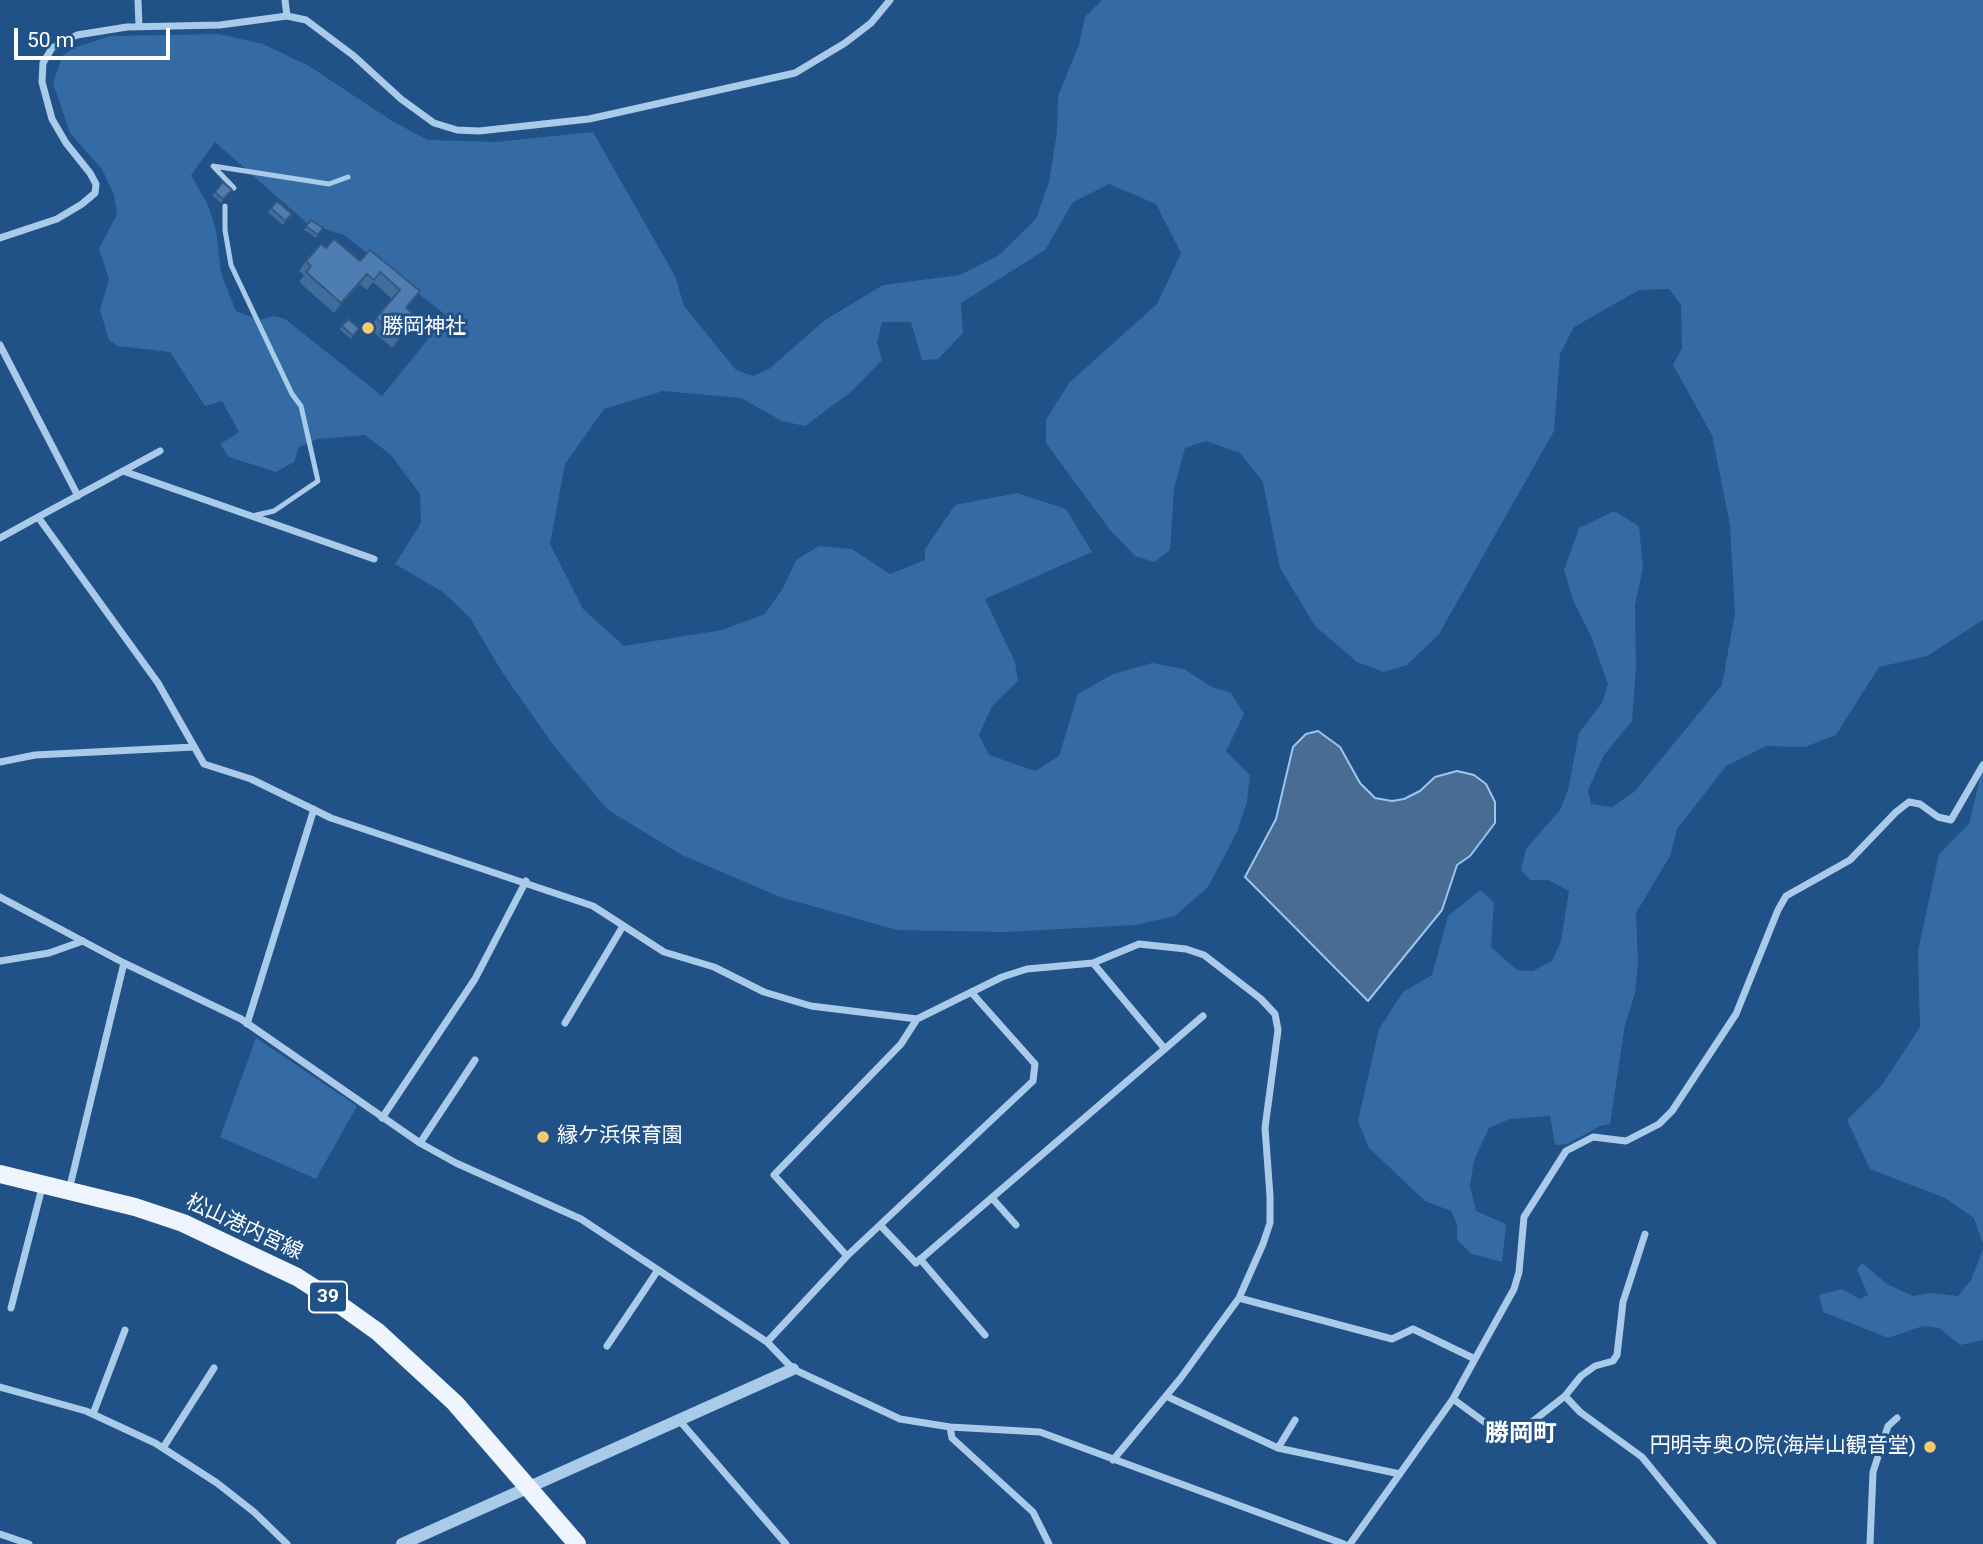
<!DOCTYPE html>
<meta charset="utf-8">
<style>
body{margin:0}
#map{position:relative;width:1983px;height:1544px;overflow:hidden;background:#205187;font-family:Roboto,sans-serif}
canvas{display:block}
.scale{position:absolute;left:14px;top:28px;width:156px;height:32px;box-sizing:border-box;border:4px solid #fff;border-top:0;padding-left:9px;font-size:21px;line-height:24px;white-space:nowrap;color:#fff;-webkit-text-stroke:5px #205187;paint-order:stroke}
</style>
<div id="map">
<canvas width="1983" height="1544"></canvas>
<div class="scale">50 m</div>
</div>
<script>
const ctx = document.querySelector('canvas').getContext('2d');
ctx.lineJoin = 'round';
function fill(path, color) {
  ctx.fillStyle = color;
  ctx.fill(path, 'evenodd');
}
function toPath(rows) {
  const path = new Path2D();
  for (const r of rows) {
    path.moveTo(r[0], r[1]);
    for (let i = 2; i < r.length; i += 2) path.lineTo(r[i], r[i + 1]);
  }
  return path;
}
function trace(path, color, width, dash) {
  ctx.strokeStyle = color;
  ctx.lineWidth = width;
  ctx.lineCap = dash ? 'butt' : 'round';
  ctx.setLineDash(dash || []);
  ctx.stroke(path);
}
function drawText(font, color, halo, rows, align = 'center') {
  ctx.font = font + ' Roboto,"Noto Sans JP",sans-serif';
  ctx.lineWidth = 6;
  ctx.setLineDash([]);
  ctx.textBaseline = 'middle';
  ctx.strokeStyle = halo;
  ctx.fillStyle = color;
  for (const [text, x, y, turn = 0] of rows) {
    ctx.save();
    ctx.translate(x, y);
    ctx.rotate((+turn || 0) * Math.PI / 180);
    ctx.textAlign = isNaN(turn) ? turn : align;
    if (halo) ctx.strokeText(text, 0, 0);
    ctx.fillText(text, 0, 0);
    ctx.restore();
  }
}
const green = toPath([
 [1102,0,1983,0,1983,620,1927,656,1879,667,1836,735,1805,747,1766,746,1726,766,1677,829,1670,856,1636,913,1638,963,1635,993,1625,1025,1610,1124,1600,1126,1567,1144,1555,1145,1550,1116,1510,1119,1489,1128,1474,1160,1470,1186,1476,1211,1506,1224,1502,1262,1472,1254,1457,1240,1457,1224,1451,1211,1425,1201,1369,1148,1358,1121,1379,1029,1403,992,1432,975,1448,916,1480,890,1494,902,1491,947,1517,970,1533,971,1552,961,1561,941,1569,891,1548,880,1530,880,1521,870,1526,849,1560,810,1568,790,1579,733,1602,703,1608,684,1591,636,1573,600,1564,570,1579,528,1614,511,1639,526,1643,568,1635,605,1636,668,1632,721,1604,755,1588,790,1591,804,1612,807,1634,792,1722,685,1735,613,1730,525,1712,435,1673,365,1682,348,1681,305,1669,289,1639,290,1574,327,1560,354,1554,431,1439,634,1407,665,1384,672,1357,662,1315,626,1280,568,1263,482,1240,453,1206,441,1185,448,1174,489,1170,550,1154,562,1135,556,1110,530,1046,443,1046,420,1069,383,1157,304,1181,253,1156,204,1109,184,1073,202,1045,250,961,303,963,333,938,359,922,360,911,322,882,322,877,342,882,360,851,392,805,426,782,421,741,398,663,391,604,409,565,464,550,544,583,609,624,646,722,630,765,614,783,588,796,560,819,546,852,549,890,574,925,560,925,549,955,505,1017,493,1066,509,1092,552,985,599,1015,662,1018,681,992,706,979,735,989,755,1035,771,1059,756,1078,694,1113,674,1152,663,1184,669,1212,687,1231,693,1244,714,1226,751,1250,775,1247,802,1237,832,1208,887,1175,916,1135,925,1006,932,897,930,780,897,682,855,608,810,554,746,502,672,470,618,443,592,395,564,421,523,420,494,391,455,365,435,318,439,299,447,294,462,276,472,229,457,220,444,239,432,222,401,205,406,170,352,118,346,109,340,100,310,109,279,99,249,117,214,114,195,102,169,70,133,53,83,63,55,74,48,110,36,219,34,263,44,309,66,392,121,428,140,496,142,593,132,675,276,684,306,736,370,753,376,769,369,825,320,883,285,960,275,999,255,1036,219,1049,182,1057,132,1058,96,1079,45,1085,17],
 [215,142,308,224,344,235,447,316,382,396,285,319,274,316,259,320,236,311,221,273,216,230,208,205,191,175],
 [1983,765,1983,1244,1974,1218,1945,1198,1870,1169,1847,1120,1882,1085,1920,1027,1918,951,1939,854,1969,824],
 [256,1038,357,1106,316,1179,220,1137],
 [1983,1249,1983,1340,1960,1345,1939,1328,1923,1326,1888,1338,1823,1312,1819,1295,1842,1289,1860,1299,1868,1295,1857,1269,1862,1263,1887,1284,1913,1296,1932,1293,1958,1296,1971,1280]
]);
const water = toPath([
 [1318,731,1340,747,1360,783,1375,798,1392,801,1404,799,1420,791,1435,777,1457,771,1474,775,1486,784,1495,802,1495,823,1470,856,1457,865,1442,910,1368,1001,1245,877,1276,819,1293,747,1306,734,1318,731]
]);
const service = toPath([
 [234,188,213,166,329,184,348,177],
 [225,206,225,230,231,265,292,394,301,406,318,481,274,511,252,516]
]);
const minor = toPath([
 [138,0,139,26],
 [285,0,287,16],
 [0,238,57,219,82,204,95,193,96,184,90,173,66,143,52,119,42,82,43,63,52,48,77,35,127,27,220,25,287,16,306,20,354,56,401,99,434,123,457,130,479,131,589,119,795,73,845,43,871,23,890,0],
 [0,345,78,496],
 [123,471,374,559],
 [38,517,160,451],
 [0,538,38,517,158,683,204,764,251,779,331,818,593,906,664,952,714,967,764,992,811,1006,917,1019,1002,977,1027,969,1093,963,1139,944,1186,949,1204,955,1261,999,1275,1014,1278,1030,1265,1128,1270,1196,1270,1223,1263,1244,1239,1298,1180,1379,1113,1460],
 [0,762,35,755,194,747],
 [0,897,124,963,241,1019,420,1143,456,1163,581,1219,767,1342,793,1369,900,1419,950,1427,1040,1432,1344,1544],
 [0,961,49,953,83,941],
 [1093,963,1165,1049],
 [565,1023,623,926],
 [247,1024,314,809],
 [382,1118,475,979,526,881],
 [420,1143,475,1060],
 [69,1190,124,963],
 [992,1198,1016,1225],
 [880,1225,916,1263,1203,1016],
 [847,1256,774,1175,901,1044,917,1019],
 [920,1259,985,1335],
 [1239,1298,1392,1339,1413,1329,1475,1359,1453,1399,1350,1544],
 [11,1308,43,1184],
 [767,1342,847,1256,1033,1081,1035,1064,971,992],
 [607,1346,658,1270],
 [1475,1359,1514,1289,1519,1272,1524,1217,1566,1151,1593,1137,1626,1141,1659,1124,1672,1111,1736,1014,1778,910,1786,896,1850,860,1896,812,1909,802,1920,804,1938,817,1951,820,1983,765],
 [0,1387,86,1411,155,1443,217,1483,254,1512,287,1544],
 [1166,1396,1278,1448,1400,1474],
 [1565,1396,1581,1376,1595,1366,1613,1361,1617,1355,1623,1302,1645,1234],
 [1453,1399,1509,1440,1565,1396,1580,1412,1642,1457,1713,1544],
 [93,1414,125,1330],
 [679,1420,786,1544],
 [950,1427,952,1438,1033,1512,1049,1544],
 [163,1448,214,1368],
 [1278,1448,1295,1420],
 [0,1534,29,1544],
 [1870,1544,1873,1472,1888,1426,1897,1418]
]);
const tertiary = toPath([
 [402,1544,793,1369]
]);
const primary = toPath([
 [0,1174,135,1207,183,1223,297,1277,336,1302,378,1332,455,1403,577,1544]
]);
const wall = toPath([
 [215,192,229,193,221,203,212,195],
 [271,208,292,214,283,225,268,212],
 [311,220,323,228,316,238,304,230],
 [326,248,360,261,420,291,407,308,410,327,392,348,369,328,392,299,373,282,367,290,360,284,334,313,299,282,304,275,299,271,306,261],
 [348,319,359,328,351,339,339,329]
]);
const shadedWall = toPath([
 [367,274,360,284,334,313,341,303],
 [417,317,410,327,392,348,399,338]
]);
const building = toPath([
 [223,182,232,190,223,199,215,192,223,182],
 [277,201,292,214,285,221,271,208,277,201],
 [311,220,323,228,318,235,306,226,311,220],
 [334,239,360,261,370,250,420,291,406,308,417,317,399,338,376,318,400,290,380,272,374,280,367,274,341,303,306,272,311,266,306,261,321,244,326,248,334,239],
 [348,319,359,328,353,336,342,326,348,319]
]);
const markers = [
 [368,328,7,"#f7ca6b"],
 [543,1137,7,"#f7ca6b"],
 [1930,1447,7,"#f7ca6b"]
];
const shields = [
 [328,1297,38]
];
const shieldNames = [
 ["39",328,1297]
];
const poiNames = [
 ["勝岡神社",382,328],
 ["縁ケ浜保育園",557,1137],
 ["円明寺奥の院(海岸山観音堂)",1916,1447,"right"]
];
const streetNames = [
 ["松山港内宮線",244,1228,25]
];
const quarterNames = [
 ["勝岡町",1521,1435]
];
fill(green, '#346ba5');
fill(water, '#496c93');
trace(water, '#9ec5ec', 2);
trace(service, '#aacaea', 5);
trace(minor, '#aacaea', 7);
trace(tertiary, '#aacaea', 12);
trace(primary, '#eef5fe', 18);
fill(wall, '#426c99');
fill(shadedWall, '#36587d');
fill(building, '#4d7db2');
trace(building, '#36587d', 2);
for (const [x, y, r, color] of markers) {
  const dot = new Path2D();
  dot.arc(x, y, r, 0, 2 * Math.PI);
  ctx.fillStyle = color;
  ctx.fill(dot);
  trace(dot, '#205187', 2.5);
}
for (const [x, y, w] of shields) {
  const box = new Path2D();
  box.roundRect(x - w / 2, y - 15.5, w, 31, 5);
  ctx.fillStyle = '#205187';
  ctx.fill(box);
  trace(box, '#fff', 2);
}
drawText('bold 19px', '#fff', null, shieldNames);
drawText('21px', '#fff', '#205187', poiNames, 'left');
drawText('21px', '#fff', '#205187', streetNames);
drawText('bold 24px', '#fff', '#205187', quarterNames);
</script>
